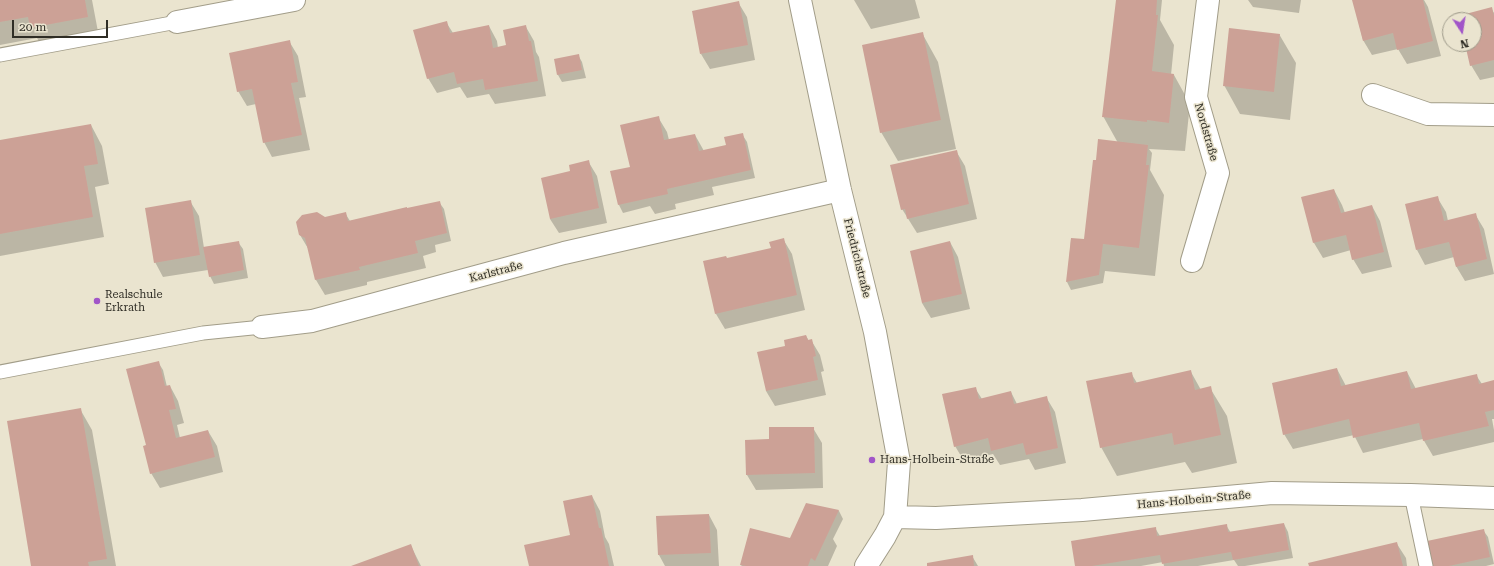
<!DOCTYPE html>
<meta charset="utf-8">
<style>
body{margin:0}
#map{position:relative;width:1494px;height:566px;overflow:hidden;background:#eae4cf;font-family:"Roboto Serif",serif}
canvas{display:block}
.north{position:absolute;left:1442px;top:12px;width:40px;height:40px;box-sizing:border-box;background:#eae4cf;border:1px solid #9f9b8b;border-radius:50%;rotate:168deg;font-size:11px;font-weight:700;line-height:16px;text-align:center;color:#2f2d25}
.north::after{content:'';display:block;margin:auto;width:14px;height:18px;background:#a155c8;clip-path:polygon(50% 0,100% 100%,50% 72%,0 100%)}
.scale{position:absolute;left:12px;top:20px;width:96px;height:18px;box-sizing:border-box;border:2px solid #2f2d25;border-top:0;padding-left:5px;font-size:12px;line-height:14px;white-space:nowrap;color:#2f2d25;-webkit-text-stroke:3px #eae4cf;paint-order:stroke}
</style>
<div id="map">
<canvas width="1494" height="566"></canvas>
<div class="north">N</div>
<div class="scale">20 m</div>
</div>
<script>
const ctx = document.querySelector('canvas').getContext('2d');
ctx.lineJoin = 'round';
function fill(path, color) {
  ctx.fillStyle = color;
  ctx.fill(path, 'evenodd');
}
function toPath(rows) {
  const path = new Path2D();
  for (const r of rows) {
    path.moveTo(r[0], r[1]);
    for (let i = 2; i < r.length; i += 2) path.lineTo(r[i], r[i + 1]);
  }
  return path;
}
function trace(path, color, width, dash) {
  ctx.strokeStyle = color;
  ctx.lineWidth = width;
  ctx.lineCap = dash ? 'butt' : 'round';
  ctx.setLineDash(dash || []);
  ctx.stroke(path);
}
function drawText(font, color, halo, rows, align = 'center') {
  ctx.font = font + ' "Roboto Serif",serif';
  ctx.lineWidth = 3;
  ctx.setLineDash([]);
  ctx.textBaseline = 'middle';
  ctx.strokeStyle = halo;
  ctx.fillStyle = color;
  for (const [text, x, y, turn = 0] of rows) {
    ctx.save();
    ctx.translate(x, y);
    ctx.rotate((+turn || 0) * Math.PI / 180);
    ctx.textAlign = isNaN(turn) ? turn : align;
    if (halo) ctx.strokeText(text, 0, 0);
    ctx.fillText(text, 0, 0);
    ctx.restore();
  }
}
const shadow = toPath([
 [0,0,92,0,99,37,43,48,37,38,0,45],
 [854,0,915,0,920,18,871,29],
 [1117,0,1162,0,1160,20,1174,45,1171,75,1174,75,1190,104,1185,151,1149,149,1152,153,1150,170,1164,195,1155,276,1105,271,1103,283,1071,290,1067,282,1071,239,1085,240,1098,161,1118,143,1103,116],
 [1248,0,1301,0,1299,13,1253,7],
 [1353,0,1424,0,1428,7,1441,56,1407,64,1398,49,1372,55,1363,40],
 [738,2,747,17,755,60,710,69,701,54],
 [1491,8,1494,13,1494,77,1480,80,1471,65,1466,44,1474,44,1474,20,1460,20],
 [446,22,453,33,489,26,497,41,498,48,507,46,526,27,534,41,536,52,539,57,546,96,495,104,489,94,467,98,460,87,437,93,428,78],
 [922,33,938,62,956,149,898,161,881,132],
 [1279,34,1296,63,1290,120,1240,114,1224,85],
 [289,41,298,56,306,97,299,98,310,150,272,157,264,142,256,104,247,106,238,91],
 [578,55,582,62,586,78,562,82,558,75,555,60],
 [658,117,667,132,669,140,695,135,704,151,727,146,742,134,747,142,755,178,712,187,714,195,675,204,676,209,655,214,650,206,623,213,619,205,612,172,631,168],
 [91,125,102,146,109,184,95,187,104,237,0,256,0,141],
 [956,151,965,166,977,219,917,233,902,209],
 [588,161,597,176,607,223,559,233,550,219,571,172],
 [1334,190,1342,205,1345,213,1372,206,1380,221,1392,267,1362,274,1353,259,1351,250,1323,258,1314,243,1303,198],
 [1437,197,1446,212,1448,221,1475,214,1484,229,1494,274,1465,281,1456,266,1454,257,1425,265,1417,250],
 [190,201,199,216,204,248,238,242,243,249,248,278,214,284,210,276,208,270,163,277,155,262],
 [439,202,444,209,451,241,435,245,436,252,423,256,426,268,367,282,367,285,325,295,316,280,309,250,300,235,325,218,345,213,350,221],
 [783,239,792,254,805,310,725,329,716,314,704,262,727,259,772,249],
 [950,242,958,257,970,309,931,318,922,303],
 [806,336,809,341,811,340,820,355,824,371,821,372,826,395,775,406,766,391,787,347],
 [158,362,163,370,167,387,170,386,178,401,184,423,177,425,180,438,208,431,217,446,223,472,160,488,151,473,147,446],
 [1337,369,1346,386,1407,372,1416,389,1476,375,1482,384,1494,381,1494,419,1492,419,1494,430,1494,442,1433,456,1423,439,1363,453,1354,435,1293,449,1284,434],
 [1191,372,1201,390,1210,388,1227,416,1237,463,1192,473,1185,462,1117,476,1101,447,1131,373,1137,383],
 [975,388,982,399,1011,392,1017,404,1046,397,1055,412,1066,463,1035,470,1029,459,1000,465,993,454,964,461,955,446],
 [80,409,92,430,116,566,32,566],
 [813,428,822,443,823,488,756,490,747,475,770,440],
 [592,496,600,511,605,537,609,544,614,566,530,566,572,535],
 [807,504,839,511,843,519,833,539,837,546,828,566,742,566,741,565,791,539],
 [709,515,717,530,719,566,665,566,659,555,657,517],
 [1284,524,1288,532,1293,558,1245,566,1238,566,1234,560,1198,566,1164,566,1163,562,1141,566,1076,566,1155,528,1160,536,1226,525,1231,533],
 [1483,530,1488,537,1494,564,1486,566,1434,566],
 [1397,544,1406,558,1407,566,1310,566],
 [411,546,421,566,353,566],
 [972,556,978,566,928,566]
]);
const building = toPath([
 [0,0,85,0,88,17,30,28,28,17,0,22],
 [1116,0,1157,0,1156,15,1158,15,1152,71,1174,74,1169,123,1147,120,1147,122,1102,117],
 [1352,0,1423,0,1433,41,1397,50,1393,33,1363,41],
 [739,1,748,45,700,54,692,11],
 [1492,7,1494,16,1494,60,1470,66,1465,44,1474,44,1474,20,1459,20,1458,16],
 [447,21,450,33,489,25,493,48,506,45,503,30,526,25,529,41,531,41,538,81,485,90,483,79,457,84,454,72,427,79,413,30],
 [1229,28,1280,34,1274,92,1223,86],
 [923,32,941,120,880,133,862,45],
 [290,40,298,82,291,83,302,135,263,143,252,89,237,92,229,53],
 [579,54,582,70,557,75,554,59],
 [659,116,664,140,695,134,699,151,726,145,724,137,743,133,751,170,667,189,668,194,618,205,610,171,630,167,620,125],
 [91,124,98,164,84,166,93,217,0,234,0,140],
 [1098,139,1148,145,1146,165,1149,165,1139,248,1103,244,1099,275,1066,282,1071,238,1084,239,1093,160,1096,160],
 [957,150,969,204,907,219,905,209,901,210,890,165],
 [589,160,599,208,550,219,541,178,570,171,569,165],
 [1334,189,1341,213,1372,205,1384,252,1352,260,1346,235,1313,243,1301,197],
 [1438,196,1444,221,1476,213,1487,259,1456,267,1449,242,1416,250,1405,204],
 [191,200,200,255,154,263,145,208],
 [440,201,447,233,415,241,418,253,359,267,360,270,315,280,305,238,299,235,296,222,302,215,317,212,325,217,346,212,348,221,407,207,407,208],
 [784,238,797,295,715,314,703,261,726,256,727,258,771,248,769,242],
 [239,241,244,270,209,277,203,247],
 [950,241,962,294,922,303,910,251],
 [806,335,808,340,812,339,816,356,813,357,818,380,766,391,757,352,785,346,784,340],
 [159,361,165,386,170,385,176,409,169,410,176,438,208,430,215,457,150,474,143,446,146,445,126,369],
 [1337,368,1341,386,1407,371,1411,389,1477,374,1479,384,1494,380,1494,410,1485,412,1489,426,1423,441,1419,423,1353,438,1349,419,1283,435,1272,383],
 [1191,370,1195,390,1211,386,1221,435,1174,445,1172,433,1100,448,1086,381,1132,372,1134,383],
 [976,387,979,399,1011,391,1014,404,1047,396,1058,448,1026,455,1023,443,991,451,988,438,954,447,942,394],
 [81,408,107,559,88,562,89,566,31,566,7,421],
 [769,427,814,427,815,473,746,475,745,440,769,439],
 [592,495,599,528,601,528,609,566,529,566,524,545,570,535,563,501],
 [806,503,839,510,815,561,811,558,808,566,746,566,740,565,750,528,790,538],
 [709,514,711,553,658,555,656,516],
 [1284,523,1289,550,1233,560,1231,552,1162,564,1160,555,1092,566,1075,566,1071,541,1156,527,1157,536,1227,524,1228,532],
 [1484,529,1490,557,1449,566,1433,566,1427,541],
 [1397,542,1403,566,1309,566,1308,563],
 [411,544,419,566,351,566],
 [973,555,974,566,927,566,927,563]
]);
const lane = toPath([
 [0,55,177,22],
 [0,372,203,333,262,327],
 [1411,495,1426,566]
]);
const street = toPath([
 [800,0,840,190,875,332,899,462,895,517,885,536,866,566],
 [177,22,294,0],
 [1373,95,1428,114,1494,115],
 [1192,261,1218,173,1196,97,1208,0],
 [262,327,312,321,564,253,840,190],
 [895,517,936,518,1082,510,1272,493,1411,495,1494,498]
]);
const markers = [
 [97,301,4,"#a155c8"],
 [872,460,4,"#a155c8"]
];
const streetNames = [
 ["Nordstraße",1206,132,74],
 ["Friedrichstraße",857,258,76],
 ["Karlstraße",496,272,-15],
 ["Hans-Holbein-Straße",1194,500,-5]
];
const poiNames = [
 ["Realschule",105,295],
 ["Erkrath",105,308],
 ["Hans-Holbein-Straße",880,460]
];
fill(shadow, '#0003');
fill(building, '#cca196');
trace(lane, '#a29d89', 15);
trace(street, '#a29d89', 24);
trace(lane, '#fff', 13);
trace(street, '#fff', 22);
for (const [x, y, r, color] of markers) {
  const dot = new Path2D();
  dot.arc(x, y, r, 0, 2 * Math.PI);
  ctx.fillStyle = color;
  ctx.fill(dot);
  trace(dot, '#eae4cf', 1.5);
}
drawText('11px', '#2f2d25', '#eae4cf', streetNames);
drawText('11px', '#2f2d25', '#eae4cf', poiNames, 'left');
</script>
